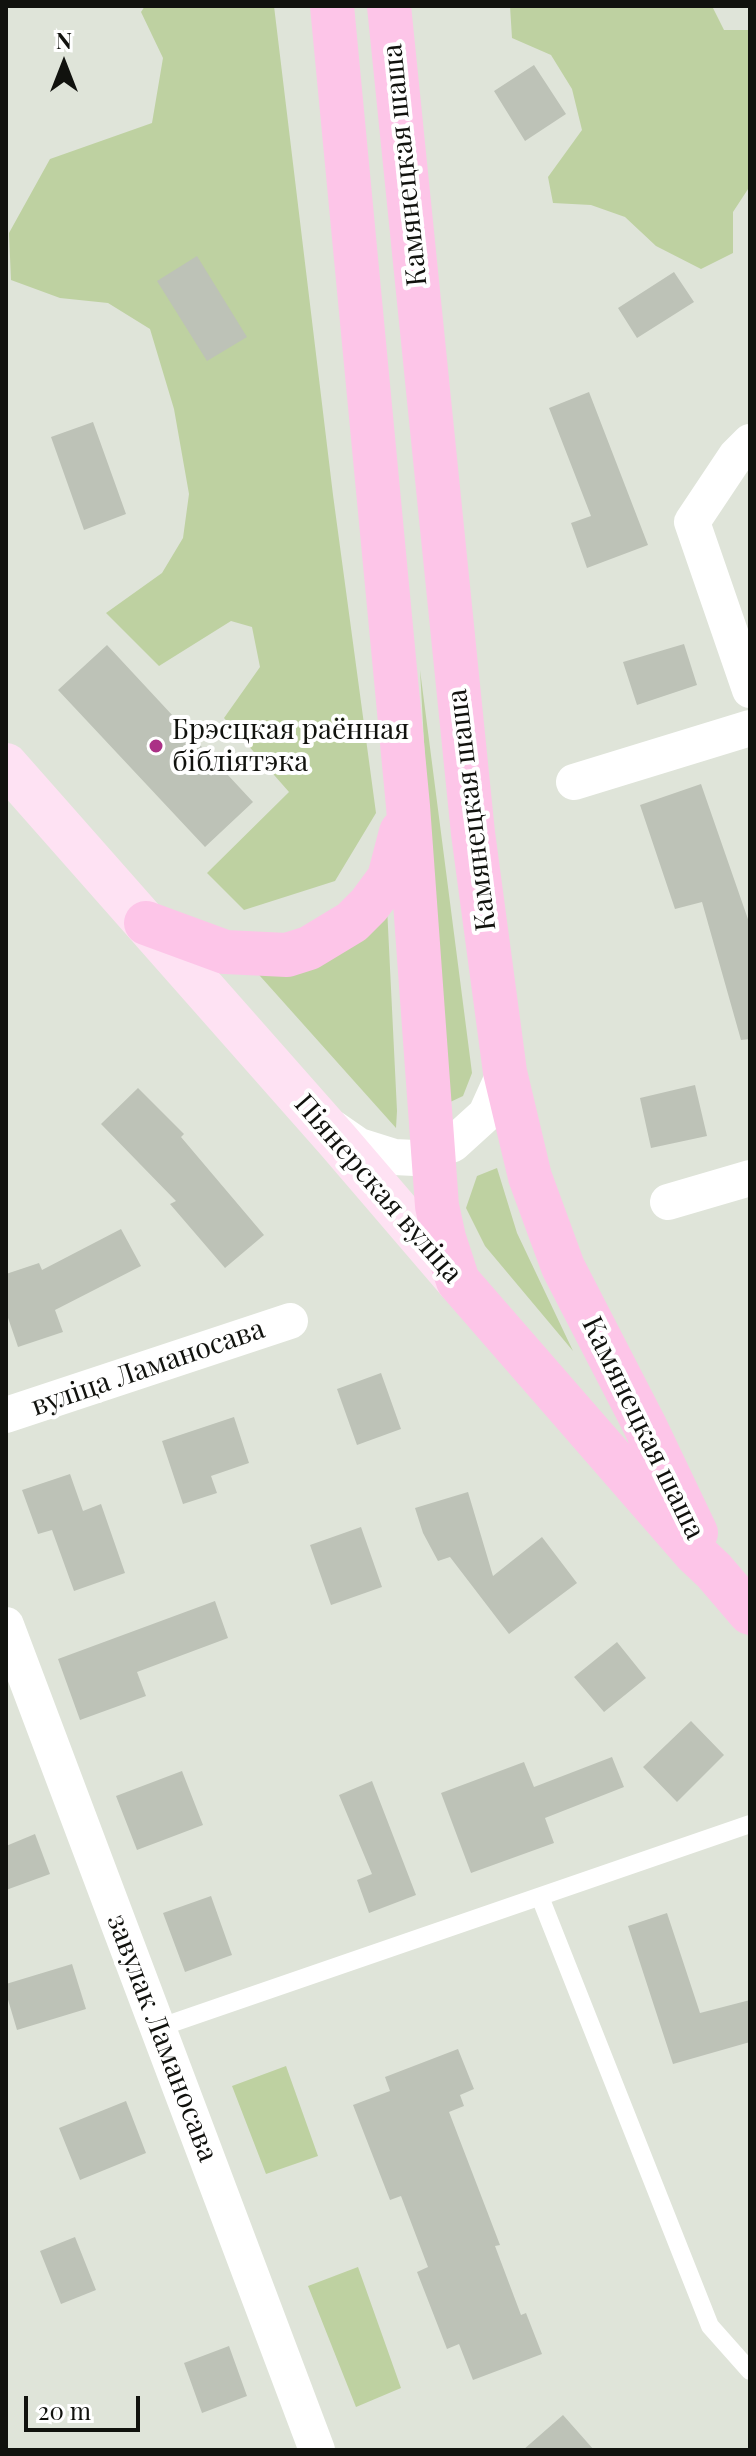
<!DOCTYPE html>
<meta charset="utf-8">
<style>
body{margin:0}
#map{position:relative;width:756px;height:2456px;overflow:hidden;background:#dfe4d9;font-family:"Playfair Display",serif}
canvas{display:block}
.frame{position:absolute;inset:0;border:8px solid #11120e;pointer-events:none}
.north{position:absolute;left:24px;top:24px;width:80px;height:80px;-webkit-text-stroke:6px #fff;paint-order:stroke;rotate:0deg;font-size:22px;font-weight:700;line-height:32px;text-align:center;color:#11120e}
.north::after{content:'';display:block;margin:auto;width:28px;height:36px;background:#11120e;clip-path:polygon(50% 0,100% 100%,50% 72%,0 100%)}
.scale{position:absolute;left:24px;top:2396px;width:116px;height:36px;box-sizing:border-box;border:4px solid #11120e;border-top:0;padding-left:10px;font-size:24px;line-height:28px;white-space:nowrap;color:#11120e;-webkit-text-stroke:6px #fff;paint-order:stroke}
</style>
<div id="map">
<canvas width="756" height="2456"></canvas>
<div class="frame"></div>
<div class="north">N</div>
<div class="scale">20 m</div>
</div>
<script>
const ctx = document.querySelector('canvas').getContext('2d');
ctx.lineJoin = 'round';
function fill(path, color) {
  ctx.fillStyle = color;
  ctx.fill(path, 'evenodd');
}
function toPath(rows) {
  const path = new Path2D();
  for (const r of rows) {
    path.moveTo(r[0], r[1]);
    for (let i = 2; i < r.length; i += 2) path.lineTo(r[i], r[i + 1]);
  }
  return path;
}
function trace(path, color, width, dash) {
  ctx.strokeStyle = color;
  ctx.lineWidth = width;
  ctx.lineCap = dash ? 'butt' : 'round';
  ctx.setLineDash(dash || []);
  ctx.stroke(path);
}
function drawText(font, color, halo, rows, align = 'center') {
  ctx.font = font + ' "Playfair Display",serif';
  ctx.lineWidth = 8;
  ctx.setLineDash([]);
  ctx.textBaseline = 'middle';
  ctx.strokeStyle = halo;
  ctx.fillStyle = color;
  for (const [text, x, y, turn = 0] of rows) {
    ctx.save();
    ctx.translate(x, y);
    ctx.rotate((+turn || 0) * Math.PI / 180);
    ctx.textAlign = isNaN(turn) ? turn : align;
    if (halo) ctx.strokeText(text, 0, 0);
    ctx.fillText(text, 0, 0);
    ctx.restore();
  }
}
const green = toPath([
 [145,6,274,6,333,495,376,813,335,881,244,910,207,873,289,792,224,718,260,667,252,627,231,621,159,666,106,613,162,573,183,538,189,494,174,409,150,329,108,303,60,298,11,280,9,233,50,159,152,123,163,58,141,12],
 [510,6,712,6,724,30,750,30,750,186,733,212,733,253,701,269,656,246,625,217,591,205,553,203,548,177,582,130,572,89,551,55,512,38],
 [420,670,472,1073,463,1096,446,1104,443,1081],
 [387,907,397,1111,396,1128,252,967],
 [497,1168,517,1233,573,1351,485,1246,466,1208,477,1176],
 [286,2066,318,2156,266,2174,232,2086],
 [358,2267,401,2388,356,2407,308,2286]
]);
const building = toPath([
 [534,65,566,114,525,141,494,91],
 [197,256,247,337,207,361,157,281],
 [674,272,694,302,637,338,618,308],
 [589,392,648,545,587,568,571,523,591,516,549,408],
 [93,422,126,514,84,530,51,437],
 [684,644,697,685,637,705,623,662],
 [107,645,253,802,205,847,58,690],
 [701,784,750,925,750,1039,741,1040,702,902,675,909,640,805],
 [695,1085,707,1136,651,1148,640,1098],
 [138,1088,184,1134,181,1137,264,1235,225,1268,170,1204,176,1201,101,1124],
 [121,1229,141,1266,55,1310,63,1332,18,1347,6,1312,6,1274,39,1263,42,1270],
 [381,1373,401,1429,357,1445,337,1389],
 [234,1417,249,1463,211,1476,217,1493,183,1504,162,1441],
 [70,1474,83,1511,101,1504,125,1573,74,1591,52,1530,38,1534,22,1490],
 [468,1492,493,1576,542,1537,577,1583,509,1634,450,1557,438,1561,423,1533,415,1508],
 [361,1527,382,1587,331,1605,310,1545],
 [215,1601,228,1638,137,1672,146,1696,80,1720,58,1659],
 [617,1642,646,1678,604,1712,574,1677],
 [691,1721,724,1755,677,1802,643,1767],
 [612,1757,624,1787,545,1818,554,1843,471,1873,441,1793,524,1762,534,1787],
 [182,1771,203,1825,137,1850,116,1796],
 [372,1781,416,1895,369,1913,357,1880,372,1874,339,1795],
 [35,1834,50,1874,6,1890,6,1846],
 [211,1896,232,1955,185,1972,163,1913],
 [667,1913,700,2013,750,2000,750,2042,673,2064,628,1926],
 [72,1964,86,2009,17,2030,6,1993,6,1984],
 [458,2049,474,2089,460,2095,464,2106,449,2112,500,2245,495,2246,521,2315,526,2313,542,2354,473,2380,459,2344,447,2349,417,2272,428,2267,401,2196,390,2200,353,2105,390,2091,385,2077],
 [126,2101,146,2153,80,2180,59,2128],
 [75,2237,96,2290,61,2304,40,2251],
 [229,2346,247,2396,202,2413,184,2363],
 [563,2415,594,2450,523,2450]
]);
const service = toPath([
 [540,1897,710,2326,750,2371],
 [158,2028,750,1824]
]);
const minor = toPath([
 [750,442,736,456,692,522,750,690],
 [574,782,750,728],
 [333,1128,359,1146,394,1157,415,1158,453,1144,486,1114,505,1072],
 [668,1202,750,1178],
 [6,1415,290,1321],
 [6,1625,317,2450]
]);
const secondary = toPath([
 [6,765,338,1141,458,1281]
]);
const primary = toPath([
 [332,6,408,806,437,1206,444,1238,458,1281,695,1553,714,1571,750,1613],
 [389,6,473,833,505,1072,530,1177,563,1267,645,1426,696,1533],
 [146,923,225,952,287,955,309,948,352,922,369,905,389,878,401,832]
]);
const markers = [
 [156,746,8,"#ab3186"]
];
const streetNames = [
 ["Камянецкая шаша",405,165,-96],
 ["Камянецкая шаша",472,810,-97],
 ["Піянерская вуліца",378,1189,49],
 ["вуліца Ламаносава",148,1368,-19],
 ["Камянецкая шаша",643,1428,64],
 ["завулак Ламаносава",162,2038,69]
];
const poiNames = [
 ["Брэсцкая раённая",172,730],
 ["бібліятэка",172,762]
];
fill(green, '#bed1a1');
fill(building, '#bdc2b7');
trace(service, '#fff', 18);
trace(minor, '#fff', 36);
trace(secondary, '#fee2f3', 44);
trace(primary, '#fdc5e8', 44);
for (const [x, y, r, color] of markers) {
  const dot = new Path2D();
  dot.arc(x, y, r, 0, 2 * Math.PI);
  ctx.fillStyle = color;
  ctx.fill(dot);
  trace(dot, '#fff', 3);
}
drawText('28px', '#11120e', '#fff', streetNames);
drawText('28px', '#11120e', '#fff', poiNames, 'left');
</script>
